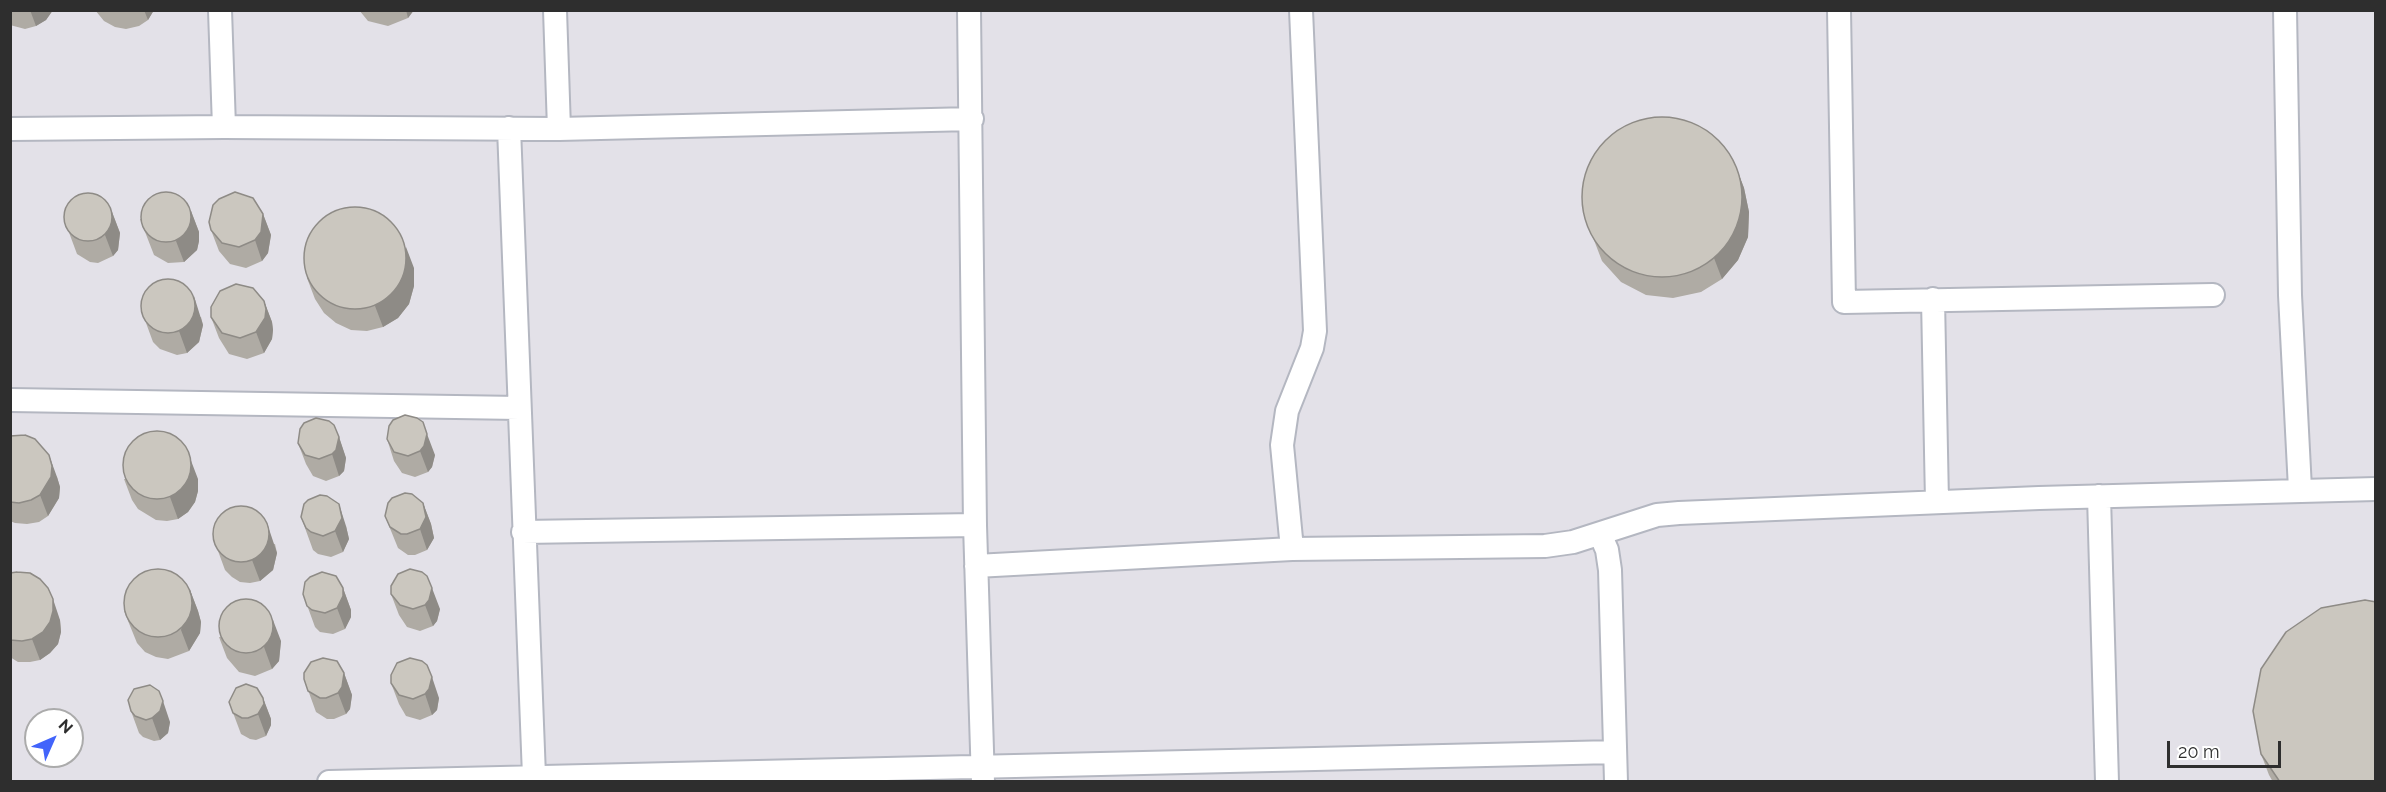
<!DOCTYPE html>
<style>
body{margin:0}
#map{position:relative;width:2386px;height:792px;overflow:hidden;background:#efe9e1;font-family:Raleway,sans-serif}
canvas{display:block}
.frame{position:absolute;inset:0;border:12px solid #2e2e2e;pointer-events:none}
.north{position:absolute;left:24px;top:708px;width:60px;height:60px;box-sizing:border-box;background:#fff;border:2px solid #ababab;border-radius:50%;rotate:45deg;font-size:16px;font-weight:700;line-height:24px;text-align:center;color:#2e2e2e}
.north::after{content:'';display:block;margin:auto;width:21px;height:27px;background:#4264fb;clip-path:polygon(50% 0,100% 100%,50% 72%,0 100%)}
.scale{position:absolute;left:2167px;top:741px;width:114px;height:27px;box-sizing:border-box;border:3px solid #2e2e2e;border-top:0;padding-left:8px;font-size:18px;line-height:21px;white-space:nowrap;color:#2e2e2e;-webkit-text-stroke:4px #fff;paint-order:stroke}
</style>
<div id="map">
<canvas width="2386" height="792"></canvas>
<div class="frame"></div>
<div class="north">N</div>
<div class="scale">20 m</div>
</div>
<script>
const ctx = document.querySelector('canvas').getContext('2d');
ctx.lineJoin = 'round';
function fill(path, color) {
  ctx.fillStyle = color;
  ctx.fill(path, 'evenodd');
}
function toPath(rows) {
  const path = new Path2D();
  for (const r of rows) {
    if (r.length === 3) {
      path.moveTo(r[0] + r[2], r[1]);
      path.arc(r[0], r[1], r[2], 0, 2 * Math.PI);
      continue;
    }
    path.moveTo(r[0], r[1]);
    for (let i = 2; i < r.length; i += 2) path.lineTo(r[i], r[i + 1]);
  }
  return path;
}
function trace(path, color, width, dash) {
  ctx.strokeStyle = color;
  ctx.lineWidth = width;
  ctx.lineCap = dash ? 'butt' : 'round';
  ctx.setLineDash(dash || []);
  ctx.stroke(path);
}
const industrial = toPath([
 [10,11,2375,11,2375,781,11,781],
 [36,720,72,720,72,756,36,756]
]);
const lane = toPath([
 [220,10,224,127],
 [555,10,559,129],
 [969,10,975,525,983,782],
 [1839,10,1844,302,2213,295],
 [2285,10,2290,295,2300,489],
 [509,128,534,776],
 [10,129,224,127,559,129,972,119],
 [1933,299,1937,502],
 [10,400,519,408],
 [2099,496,2107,782],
 [523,532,975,525],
 [1600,534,1607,550,1610,570,1616,782],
 [1292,549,1282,445,1287,411,1312,348,1315,331,1301,10],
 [976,566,1292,549,1545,546,1573,542,1657,515,1679,513,2039,498,2376,489],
 [329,782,1615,752]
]);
const wall = toPath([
 [10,10,53,10,46,20,36,26,25,29,10,25],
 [95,10,154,10,148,20,139,26,126,29,115,27,104,21],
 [359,10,414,10,408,18,388,26,368,21],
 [1736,167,1744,188,1749,212,1748,237,1738,260,1722,279,1701,292,1673,298,1646,295,1621,282,1602,261,1584,214],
 [191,211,199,232,199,241,197,250,184,262,168,263,154,255,140,219],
 [112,212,120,233,118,250,113,256,98,263,90,262,77,254,64,219],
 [263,214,271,235,268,253,262,261,246,268,230,264,219,251,211,230],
 [414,268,414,286,409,304,398,318,383,327,367,331,351,330,336,323,324,313,315,299,307,278],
 [264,301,272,322,273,330,272,339,264,353,247,359,229,354,219,338,211,317],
 [142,312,201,317,203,325,199,342,187,353,177,355,160,349,153,342],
 [10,436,57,477,60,487,59,498,48,516,39,522,27,524,15,523,10,521],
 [339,437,346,458,344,471,339,476,326,481,313,476,306,464,298,443],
 [387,439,435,455,432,467,428,472,415,477,402,473,394,461],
 [124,479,198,479,198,491,195,502,188,512,178,519,167,521,156,520,138,509,132,500],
 [423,503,431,524,434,538,427,550,415,555,408,555,398,548,385,516],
 [301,517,346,526,349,539,343,552,331,557,318,554,313,550],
 [214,540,275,544,277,553,273,570,260,581,250,583,240,582,232,577,225,570],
 [10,573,60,620,61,632,58,644,50,653,40,660,30,662,18,662,10,657],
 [343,588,351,610,351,617,345,629,333,634,320,632,315,627,303,594],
 [190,590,198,611,201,622,200,633,189,651,168,659,156,657,145,652,137,643,124,611],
 [391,594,440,609,437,621,433,626,420,631,407,627,399,615],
 [219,637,281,641,279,661,272,669,255,676,239,672,227,658],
 [344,673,352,695,350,709,346,714,334,719,327,719,316,712,304,679],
 [391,683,439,698,437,710,432,715,420,720,406,716,399,704],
 [263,698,271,719,271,725,266,736,256,740,250,739,241,734,229,702],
 [131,711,170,722,168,733,160,740,154,741,143,737,139,733],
 [2261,754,2376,782,2273,782,2269,775]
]);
const shadedWall = toPath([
 [30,10,53,10,46,20,36,26],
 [144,10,154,10,148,20],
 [406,10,414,10,408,18],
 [1736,167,1744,188,1749,212,1748,237,1738,260,1722,279,1714,258],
 [191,211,199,232,199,241,197,250,184,262,176,241],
 [112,212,120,233,118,250,113,256,105,235],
 [263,214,271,235,268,253,262,261,255,240],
 [406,247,414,268,414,286,409,304,398,318,383,327,375,306],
 [194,296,203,325,199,342,187,353,179,331],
 [264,301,272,322,273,330,272,339,264,353,256,332],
 [427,434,435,455,432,467,428,472,420,451],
 [339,437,346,458,344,471,339,476,332,454],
 [49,455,57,477,60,487,59,498,48,516,40,495],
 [190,458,198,479,198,491,195,502,188,512,178,519,170,497],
 [423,503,431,524,434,538,427,550,420,529],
 [339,504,346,526,349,539,343,552,335,531],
 [267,523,277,553,273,570,260,581,252,560],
 [343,588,351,610,351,617,345,629,337,608],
 [432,588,440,609,437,621,433,626,425,605],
 [190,590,198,611,201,622,200,633,189,651,181,630],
 [53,599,60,620,61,632,58,644,50,653,40,660,32,639],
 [273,620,281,641,279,661,272,669,264,647],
 [344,673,352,695,350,709,346,714,338,693],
 [432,677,439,698,437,710,432,715,425,694],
 [263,698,271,719,271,725,266,736,258,714],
 [163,701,170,722,168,733,160,740,152,718]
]);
const building = toPath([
 [1662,197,80],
 [166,217,25],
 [235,192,253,198,263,214,261,232,255,240,239,247,222,243,211,230,209,222,213,205,219,199,235,192],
 [88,217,24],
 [355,258,51],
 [168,306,27],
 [236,284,253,288,264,301,266,309,265,318,256,332,240,338,222,333,211,317,211,307,220,291,236,284],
 [405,415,417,418,423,422,427,434,424,446,420,451,408,456,394,452,387,439,389,426,393,420,405,415],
 [316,418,329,421,334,425,339,437,336,450,332,454,319,459,305,455,298,443,300,429,304,423,316,418],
 [157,465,34],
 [25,435,35,439,49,455,52,466,51,477,40,495,31,500,19,503,10,502,10,436,25,435],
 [405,493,412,494,423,503,426,517,420,529,407,534,401,534,390,527,385,516,388,503,392,498,405,493],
 [320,495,327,496,339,504,342,518,335,531,323,536,311,532,306,528,301,517,304,504,308,500,320,495],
 [241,534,28],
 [158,603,34],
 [410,569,422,572,427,576,432,588,429,600,425,605,413,609,400,605,391,594,391,586,398,574,410,569],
 [17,572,30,573,40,579,48,588,53,599,53,611,50,622,43,632,32,639,22,641,10,640,10,573,17,572],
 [322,572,336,576,343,588,343,596,337,608,325,613,312,610,307,606,303,594,305,582,310,577,322,572],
 [246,626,27],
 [2365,600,2376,602,2376,782,2280,782,2261,754,2253,711,2261,669,2286,632,2321,608,2365,600],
 [323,658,337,661,344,673,342,687,338,693,326,698,320,698,308,691,304,679,304,673,311,662,323,658],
 [410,658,422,661,427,665,432,677,429,689,425,694,413,699,399,695,391,683,391,675,397,663,410,658],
 [246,684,257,688,263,698,264,704,258,714,248,718,242,718,233,713,229,702,236,688,246,684],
 [150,685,159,691,163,701,160,711,152,718,146,720,135,716,131,711,128,700,134,689,150,685]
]);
fill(industrial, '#e3e1e8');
trace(lane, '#b4b7c1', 26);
trace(lane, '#fff', 22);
fill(wall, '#afaba4');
fill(shadedWall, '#8e8b86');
fill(building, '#cbc7bf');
trace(building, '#8e8b86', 1.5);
</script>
